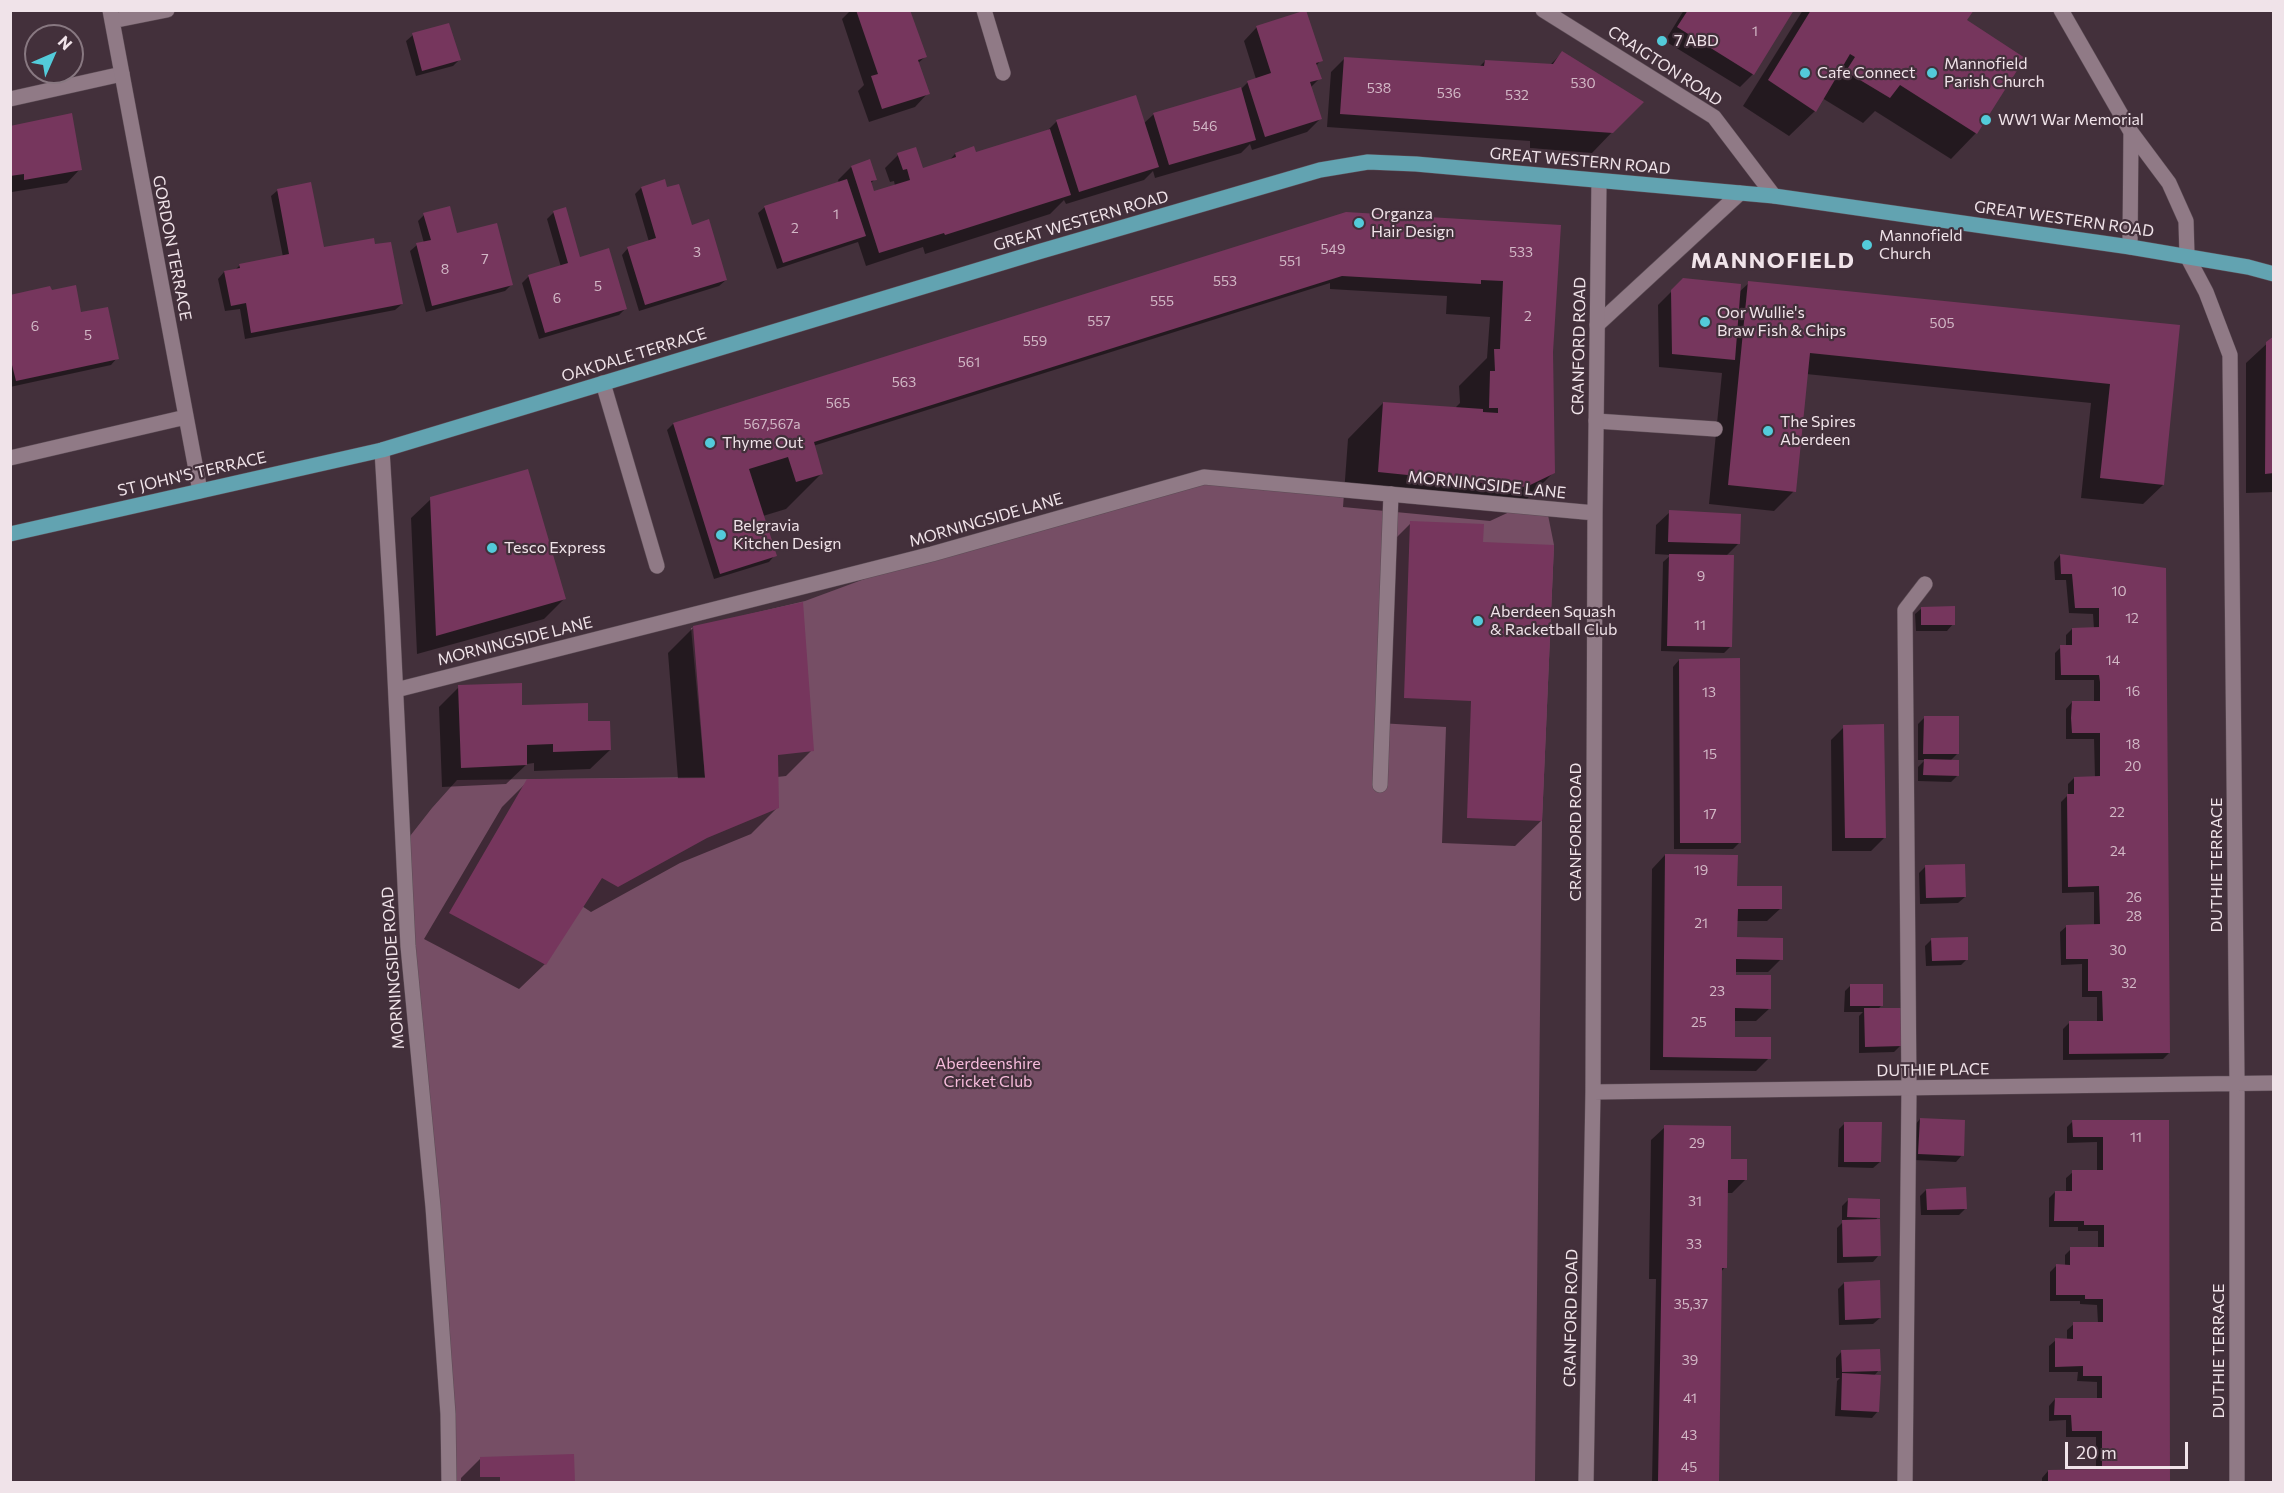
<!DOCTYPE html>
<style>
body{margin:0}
#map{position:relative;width:2284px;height:1493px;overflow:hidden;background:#43303b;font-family:Commissioner,sans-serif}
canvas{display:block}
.frame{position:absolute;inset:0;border:12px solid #f0e3e9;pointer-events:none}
.north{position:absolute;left:24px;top:24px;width:60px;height:60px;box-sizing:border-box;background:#43303b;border:2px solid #887881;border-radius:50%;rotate:45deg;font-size:16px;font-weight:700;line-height:24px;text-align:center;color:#f0e3e9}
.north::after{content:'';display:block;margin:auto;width:21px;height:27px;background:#53cbda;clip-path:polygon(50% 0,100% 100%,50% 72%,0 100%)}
.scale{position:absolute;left:2065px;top:1442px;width:123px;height:27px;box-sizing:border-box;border:3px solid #f0e3e9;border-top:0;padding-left:8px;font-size:18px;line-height:21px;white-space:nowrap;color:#f0e3e9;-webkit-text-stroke:4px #43303b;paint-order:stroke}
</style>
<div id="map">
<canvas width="2284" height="1493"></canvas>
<div class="frame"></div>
<div class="north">N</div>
<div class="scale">20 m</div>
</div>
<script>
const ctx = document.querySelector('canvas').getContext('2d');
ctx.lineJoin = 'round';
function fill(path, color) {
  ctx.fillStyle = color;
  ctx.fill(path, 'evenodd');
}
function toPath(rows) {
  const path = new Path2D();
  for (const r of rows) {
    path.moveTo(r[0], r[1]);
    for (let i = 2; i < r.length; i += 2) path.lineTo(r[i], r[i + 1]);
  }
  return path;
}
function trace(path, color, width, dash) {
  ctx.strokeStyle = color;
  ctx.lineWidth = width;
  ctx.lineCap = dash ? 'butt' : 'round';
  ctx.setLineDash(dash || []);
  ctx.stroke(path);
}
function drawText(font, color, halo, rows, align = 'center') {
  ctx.font = font + ' Commissioner,sans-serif';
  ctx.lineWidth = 4.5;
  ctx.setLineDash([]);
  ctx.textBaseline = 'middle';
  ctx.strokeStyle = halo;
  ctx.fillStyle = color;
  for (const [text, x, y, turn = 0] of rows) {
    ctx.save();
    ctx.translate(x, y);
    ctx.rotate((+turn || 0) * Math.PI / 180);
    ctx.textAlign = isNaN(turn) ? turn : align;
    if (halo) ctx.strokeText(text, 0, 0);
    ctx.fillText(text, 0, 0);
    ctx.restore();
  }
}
const green = toPath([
 [1204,477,1547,510,1554,545,1542,821,1535,1482,449,1482,403,845,432,808,457,780,705,777,691,628,805,601,932,554]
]);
const shadow = toPath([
 [851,10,909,10,925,57,917,64,928,93,915,107,869,122,858,91,864,85,842,19],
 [1684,10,1792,10,1753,74,1740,87,1665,41],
 [1803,10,1972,10,1965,21,1976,133,1951,159,1875,111,1863,123,1822,98,1815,111,1789,136,1743,106],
 [1257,27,1321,60,1316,66,1320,78,1310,88,1320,119,1307,132,1252,150,1250,144,1241,153,1155,178,1153,171,1144,180,1066,204,1064,200,1050,214,925,254,923,247,866,266,858,242,777,269,758,213,765,207,839,183,838,180,851,167,875,179,870,184,873,193,895,186,894,181,890,182,885,168,898,155,922,171,948,162,955,154,975,154,1047,131,1057,121,1143,124,1154,114,1241,89,1248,82,1256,79,1244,41],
 [413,35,459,60,453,66,416,76,406,41],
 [1562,53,1641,102,1592,153,1530,148,1530,141,1327,127,1331,72,1344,59,1479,67,1485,61,1549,66],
 [10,127,80,169,67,183,12,192],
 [641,188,666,189,726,280,719,286,639,311,622,255,628,248,649,242,635,194],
 [278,190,323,249,374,246,402,304,395,310,245,339,240,309,225,311,218,279,224,272,235,270,240,265,283,257,271,196],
 [554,212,579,259,625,309,619,315,539,339,522,283,529,276,561,267,547,219],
 [1346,214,1559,226,1552,353,1554,472,1518,508,1490,521,1343,507,1348,439,1383,403,1455,408,1460,403,1459,386,1487,358,1490,317,1446,314,1447,296,1330,289,1330,283,813,446,822,473,786,509,763,516,775,555,769,562,714,579,667,430,673,424],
 [424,215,456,235,511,285,505,291,426,312,410,251,417,245,424,243,418,221],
 [1684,279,1739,292,1749,283,2179,327,2163,485,2143,504,2081,498,2091,403,1806,374,1794,491,1774,511,1709,504,1722,373,1659,367,1658,305],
 [10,296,80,314,117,358,111,365,10,387],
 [2274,337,2274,492,2246,493,2246,363],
 [431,499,564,599,544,619,417,654,411,518],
 [1670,512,1738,544,1725,557,1731,646,1724,653,1661,651,1663,562,1671,555,1655,554,1656,525],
 [1411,523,1481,543,1541,821,1515,846,1442,843,1446,727,1379,723,1385,549],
 [2060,555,2164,569,2169,1053,2163,1059,2063,1060,2063,1029,2069,1023,2097,1022,2097,997,2082,997,2082,964,2061,965,2060,932,2067,926,2094,926,2094,892,2062,893,2061,802,2068,795,2068,784,2074,778,2095,778,2094,739,2066,739,2066,709,2072,702,2094,702,2094,680,2055,680,2055,653,2061,647,2066,647,2066,635,2072,629,2094,629,2093,614,2069,613,2066,580,2055,580,2054,562],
 [1922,608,1953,624,1947,631,1916,631,1915,614],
 [694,627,812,750,786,776,777,777,777,808,751,834,680,863,591,912,582,906,545,964,519,989,424,939,502,807,528,781,678,779,668,653],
 [1679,660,1739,843,1733,849,1674,849,1673,667],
 [459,687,521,706,610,750,590,769,534,771,534,763,527,764,506,784,442,787,439,707],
 [1925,717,1957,754,1950,761,1958,775,1951,782,1918,781,1918,767,1925,760,1918,760,1918,724],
 [1844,727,1884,838,1871,851,1832,851,1831,740],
 [1665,855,1781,908,1767,921,1736,921,1736,939,1781,959,1768,972,1734,972,1734,977,1770,1008,1756,1021,1734,1021,1734,1038,1769,1058,1756,1071,1650,1070,1652,869],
 [1926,866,1965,897,1958,903,1920,904,1919,873],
 [1931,940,1967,959,1961,965,1926,966,1925,946],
 [1851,985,1881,1006,1877,1010,1900,1046,1894,1052,1859,1053,1859,1016,1863,1012,1844,1012,1845,991],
 [1920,1119,1962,1155,1956,1162,1913,1160,1914,1126],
 [2073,1121,2168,1121,2169,1482,2042,1482,2042,1478,2048,1471,2096,1471,2096,1437,2066,1437,2066,1420,2049,1421,2049,1406,2055,1399,2097,1399,2097,1382,2077,1381,2078,1372,2049,1372,2049,1346,2056,1340,2067,1340,2067,1330,2074,1324,2098,1323,2097,1305,2080,1304,2080,1301,2050,1301,2050,1272,2056,1266,2065,1266,2065,1255,2071,1249,2098,1249,2098,1231,2078,1231,2078,1227,2049,1227,2049,1198,2055,1192,2066,1192,2066,1178,2073,1172,2097,1172,2097,1142,2067,1143,2067,1127],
 [1845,1123,1880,1162,1873,1168,1838,1167,1839,1129],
 [1665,1127,1729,1160,1745,1180,1732,1193,1726,1193,1725,1267,1721,1272,1717,1482,1652,1482,1656,1279,1649,1279,1651,1140],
 [1926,1190,1965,1209,1959,1215,1921,1215,1920,1196],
 [1848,1200,1878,1217,1875,1221,1879,1255,1873,1262,1837,1263,1837,1228,1842,1223,1842,1206],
 [1844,1283,1880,1318,1873,1324,1839,1325,1838,1289],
 [1842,1351,1879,1370,1874,1376,1878,1411,1872,1418,1835,1416,1837,1381,1840,1378,1836,1378,1836,1358],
 [572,1455,573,1482,461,1482,461,1478,481,1458]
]);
const building = toPath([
 [856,10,910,10,927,57,918,60,930,94,882,109,871,76,878,74],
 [1306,10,1323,61,1316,63,1322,79,1310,82,1322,119,1265,137,1247,81,1271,73,1256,26],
 [1688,10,1794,10,1754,75,1677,27],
 [1811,10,1974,10,1967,20,2025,58,1977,134,1900,85,1890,98,1850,74,1846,71,1855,57,1850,54,1816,112,1768,80],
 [449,23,461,60,422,71,412,33],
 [1562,51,1644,102,1613,133,1340,114,1344,57,1484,66,1485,60,1553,64],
 [1241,87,1256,140,1169,165,1153,113],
 [1136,95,1159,167,1079,192,1056,120],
 [72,113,82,170,24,180,24,174,10,176,10,126],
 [1050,129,1071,195,945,235,944,233,879,253,851,166,870,159,877,180,871,181,874,191,910,180,907,169,903,170,897,153,916,147,923,168,956,157,955,153,974,146,976,152],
 [665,179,667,187,679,184,692,225,709,219,727,280,645,305,627,247,656,238,641,187],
 [847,179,866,236,783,263,764,206],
 [311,182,324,247,374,238,375,244,391,242,403,304,251,333,246,303,231,306,224,271,240,268,239,264,289,254,277,189],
 [450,206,457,233,497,223,513,285,432,306,416,243,431,240,423,213],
 [566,207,580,257,609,248,627,309,545,333,528,275,568,263,553,211],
 [1346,212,1561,225,1553,352,1555,473,1526,487,1378,472,1383,402,1483,409,1483,412,1498,413,1498,408,1489,408,1490,371,1495,371,1494,349,1500,349,1503,281,1481,280,1481,284,1342,276,814,442,823,474,796,482,788,457,749,469,777,556,720,574,673,423],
 [1683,278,1741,284,1735,360,1672,354,1671,290],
 [1748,281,2180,325,2164,485,2100,478,2110,384,1810,353,1796,492,1728,485],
 [76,285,81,312,108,307,119,359,16,381,10,357,10,295,50,286,52,290],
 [2274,336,2274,473,2265,474,2266,342],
 [528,469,566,599,436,636,430,497],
 [1669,510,1741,514,1740,544,1668,542],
 [1410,521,1484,524,1483,542,1554,545,1542,821,1467,818,1471,701,1404,698],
 [1669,554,1734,555,1732,647,1667,646],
 [2060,554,2166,568,2170,1053,2069,1054,2069,1021,2103,1021,2102,991,2088,991,2088,959,2066,959,2066,925,2100,924,2099,886,2068,887,2067,794,2074,794,2074,777,2100,776,2100,733,2072,733,2071,718,2072,701,2100,701,2100,682,2099,675,2061,675,2060,645,2072,645,2072,628,2099,627,2099,608,2075,608,2072,574,2061,574],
 [803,602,814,751,778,755,779,808,707,838,618,887,602,878,546,965,449,913,527,779,705,778,693,626],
 [1955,606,1955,625,1921,625,1921,607],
 [1740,658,1741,843,1680,843,1679,659],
 [522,683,522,705,588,703,588,721,610,721,611,750,553,752,553,744,527,745,527,765,461,768,458,685],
 [1924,716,1959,716,1959,754,1923,754],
 [1884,724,1886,838,1845,838,1843,725],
 [1924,759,1959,760,1959,776,1923,775],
 [1665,854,1738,855,1737,886,1782,886,1782,909,1738,909,1737,937,1783,938,1783,960,1736,959,1736,975,1771,975,1771,1009,1735,1008,1735,1037,1771,1037,1771,1059,1663,1057],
 [1965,864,1966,897,1926,898,1925,865],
 [1968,937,1968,960,1932,961,1931,938],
 [1850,984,1883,984,1883,1006,1850,1006],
 [1864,1008,1901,1008,1902,1046,1865,1047],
 [1920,1118,1965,1120,1964,1156,1918,1154],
 [2072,1120,2169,1120,2170,1482,2048,1482,2048,1470,2102,1469,2102,1431,2072,1431,2071,1415,2054,1415,2055,1398,2102,1398,2102,1376,2083,1376,2083,1366,2055,1367,2055,1338,2073,1339,2073,1322,2103,1322,2103,1299,2085,1299,2085,1295,2056,1295,2056,1264,2070,1265,2070,1247,2104,1247,2104,1225,2084,1225,2084,1221,2054,1221,2055,1191,2072,1191,2072,1170,2103,1170,2103,1137,2073,1137],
 [1844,1122,1882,1122,1881,1162,1844,1162],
 [1664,1125,1731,1126,1731,1159,1747,1159,1747,1180,1728,1180,1727,1268,1722,1268,1719,1482,1658,1482],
 [1966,1187,1967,1209,1927,1210,1926,1189],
 [1848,1198,1880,1199,1880,1218,1847,1217],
 [1880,1219,1881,1256,1843,1257,1842,1220],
 [1880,1280,1881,1318,1845,1320,1844,1282],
 [1880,1349,1881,1371,1842,1372,1841,1350],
 [1842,1373,1881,1375,1879,1412,1841,1410],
 [574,1454,575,1482,500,1482,500,1477,480,1477,480,1457]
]);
const lane = toPath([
 [10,99,122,74],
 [1597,325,1740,193],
 [603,383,657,566],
 [1596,421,1715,429],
 [1380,785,1391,494],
 [1905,1482,1909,1089,1905,610,1925,584]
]);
const street = toPath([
 [110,10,200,491],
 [984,10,1003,73],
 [2061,10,2131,132,2169,183,2186,221,2187,256,2206,292,2230,355,2237,1083,2237,1482],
 [112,21,167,10],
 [2130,247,2131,132],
 [382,450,392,616,408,946,433,1207,448,1414,449,1482],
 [10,458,186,417],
 [396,690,932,554,1204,477,1595,513],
 [1593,1092,2274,1083],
 [1586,1482,1593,1092,1595,513,1599,182]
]);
const secondary = toPath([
 [1543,10,1714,117,1774,196]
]);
const primary = toPath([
 [10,534,382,450,1038,252,1320,170,1368,162,1416,164,1774,196,2130,247,2248,267,2274,274]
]);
const markers = [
 [1662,41,6,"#53cbda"],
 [1805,73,6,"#53cbda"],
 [1932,73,6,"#53cbda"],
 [1986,120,6,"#53cbda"],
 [1359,223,6,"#53cbda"],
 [1867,245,6,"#53cbda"],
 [1705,322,6,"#53cbda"],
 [1768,431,6,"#53cbda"],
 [710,443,6,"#53cbda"],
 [721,535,6,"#53cbda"],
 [492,548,6,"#53cbda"],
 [1478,621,6,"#53cbda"]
];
const numberNames = [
 ["1",1755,31],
 ["530",1583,83],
 ["538",1379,88],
 ["536",1449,93],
 ["532",1517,95],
 ["546",1205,126],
 ["1",836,214],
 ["2",795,228],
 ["549",1333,249],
 ["3",697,252],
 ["533",1521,252],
 ["7",485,259],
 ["551",1290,261],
 ["8",445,269],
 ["553",1225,281],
 ["5",598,286],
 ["6",557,298],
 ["555",1162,301],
 ["2",1528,316],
 ["557",1099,321],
 ["505",1942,323],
 ["6",35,326],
 ["5",88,335],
 ["559",1035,341],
 ["561",969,362],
 ["563",904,382],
 ["565",838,403],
 ["567,567a",772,424],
 ["9",1701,576],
 ["10",2119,591],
 ["12",2132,618],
 ["11",1700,625],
 ["14",2113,660],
 ["16",2133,691],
 ["13",1709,692],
 ["18",2133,744],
 ["15",1710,754],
 ["20",2133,766],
 ["22",2117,812],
 ["17",1710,814],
 ["24",2118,851],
 ["19",1701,870],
 ["26",2134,897],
 ["28",2134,916],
 ["21",1701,923],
 ["30",2118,950],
 ["32",2129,983],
 ["23",1717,991],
 ["25",1699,1022],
 ["11",2136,1137],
 ["29",1697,1143],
 ["31",1695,1201],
 ["33",1694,1244],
 ["35,37",1691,1304],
 ["39",1690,1360],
 ["41",1690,1398],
 ["43",1689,1435],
 ["45",1689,1467]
];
const poiNames = [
 ["7 ABD",1674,41],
 ["Mannofield",1944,64],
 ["Parish Church",1944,82],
 ["Cafe Connect",1817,73],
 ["WW1 War Memorial",1998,120],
 ["Organza",1371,214],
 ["Hair Design",1371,232],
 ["Mannofield",1879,236],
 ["Church",1879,254],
 ["Oor Wullie's",1717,313],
 ["Braw Fish & Chips",1717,331],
 ["The Spires",1780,422],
 ["Aberdeen",1780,440],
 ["Thyme Out",722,443],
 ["Belgravia",733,526],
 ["Kitchen Design",733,544],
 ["Tesco Express",504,548],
 ["Aberdeen Squash",1490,612],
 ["& Racketball Club",1490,630]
];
const streetNames = [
 ["CRAIGTON ROAD",1665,66,33],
 ["GREAT WESTERN ROAD",1580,161,5],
 ["GREAT WESTERN ROAD",2064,219,8],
 ["GREAT WESTERN ROAD",1081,221,-16],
 ["GORDON TERRACE",172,248,79],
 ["CRANFORD ROAD",1579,346,-89],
 ["OAKDALE TERRACE",634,355,-17],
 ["ST JOHN'S TERRACE",192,474,-13],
 ["MORNINGSIDE LANE",1487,485,6],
 ["MORNINGSIDE LANE",986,520,-16],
 ["MORNINGSIDE LANE",515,641,-14],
 ["CRANFORD ROAD",1576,832,-90],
 ["DUTHIE TERRACE",2217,865,-90],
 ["MORNINGSIDE ROAD",393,968,-94],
 ["DUTHIE PLACE",1933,1070,-1],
 ["CRANFORD ROAD",1571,1318,-89],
 ["DUTHIE TERRACE",2219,1351,-90]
];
const parkNames = [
 ["Aberdeenshire",988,1064],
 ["Cricket Club",988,1082]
];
const districtNames = [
 ["MANNOFIELD",1773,261]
];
fill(green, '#764e65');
fill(shadow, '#0007');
fill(building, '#76365d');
trace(lane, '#5d4d56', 16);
trace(street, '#5d4d56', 16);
trace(secondary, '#5d4d56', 16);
trace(primary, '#5d4d56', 16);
trace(lane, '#907a86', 15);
trace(street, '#907a86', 15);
trace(secondary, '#907a86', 15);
trace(primary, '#62a3b1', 15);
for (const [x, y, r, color] of markers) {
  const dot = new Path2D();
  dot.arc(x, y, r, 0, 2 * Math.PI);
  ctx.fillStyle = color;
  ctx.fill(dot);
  trace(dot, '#43303b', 2);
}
drawText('14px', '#d2b8c6', null, numberNames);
drawText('16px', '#f0e3e9', '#43303b', poiNames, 'left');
drawText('16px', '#f0e3e9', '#43303b', streetNames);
drawText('16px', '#f7bcdc', '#43303b', parkNames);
ctx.letterSpacing = '1.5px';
drawText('bold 22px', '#f0e3e9', '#43303b', districtNames);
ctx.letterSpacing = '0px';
</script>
